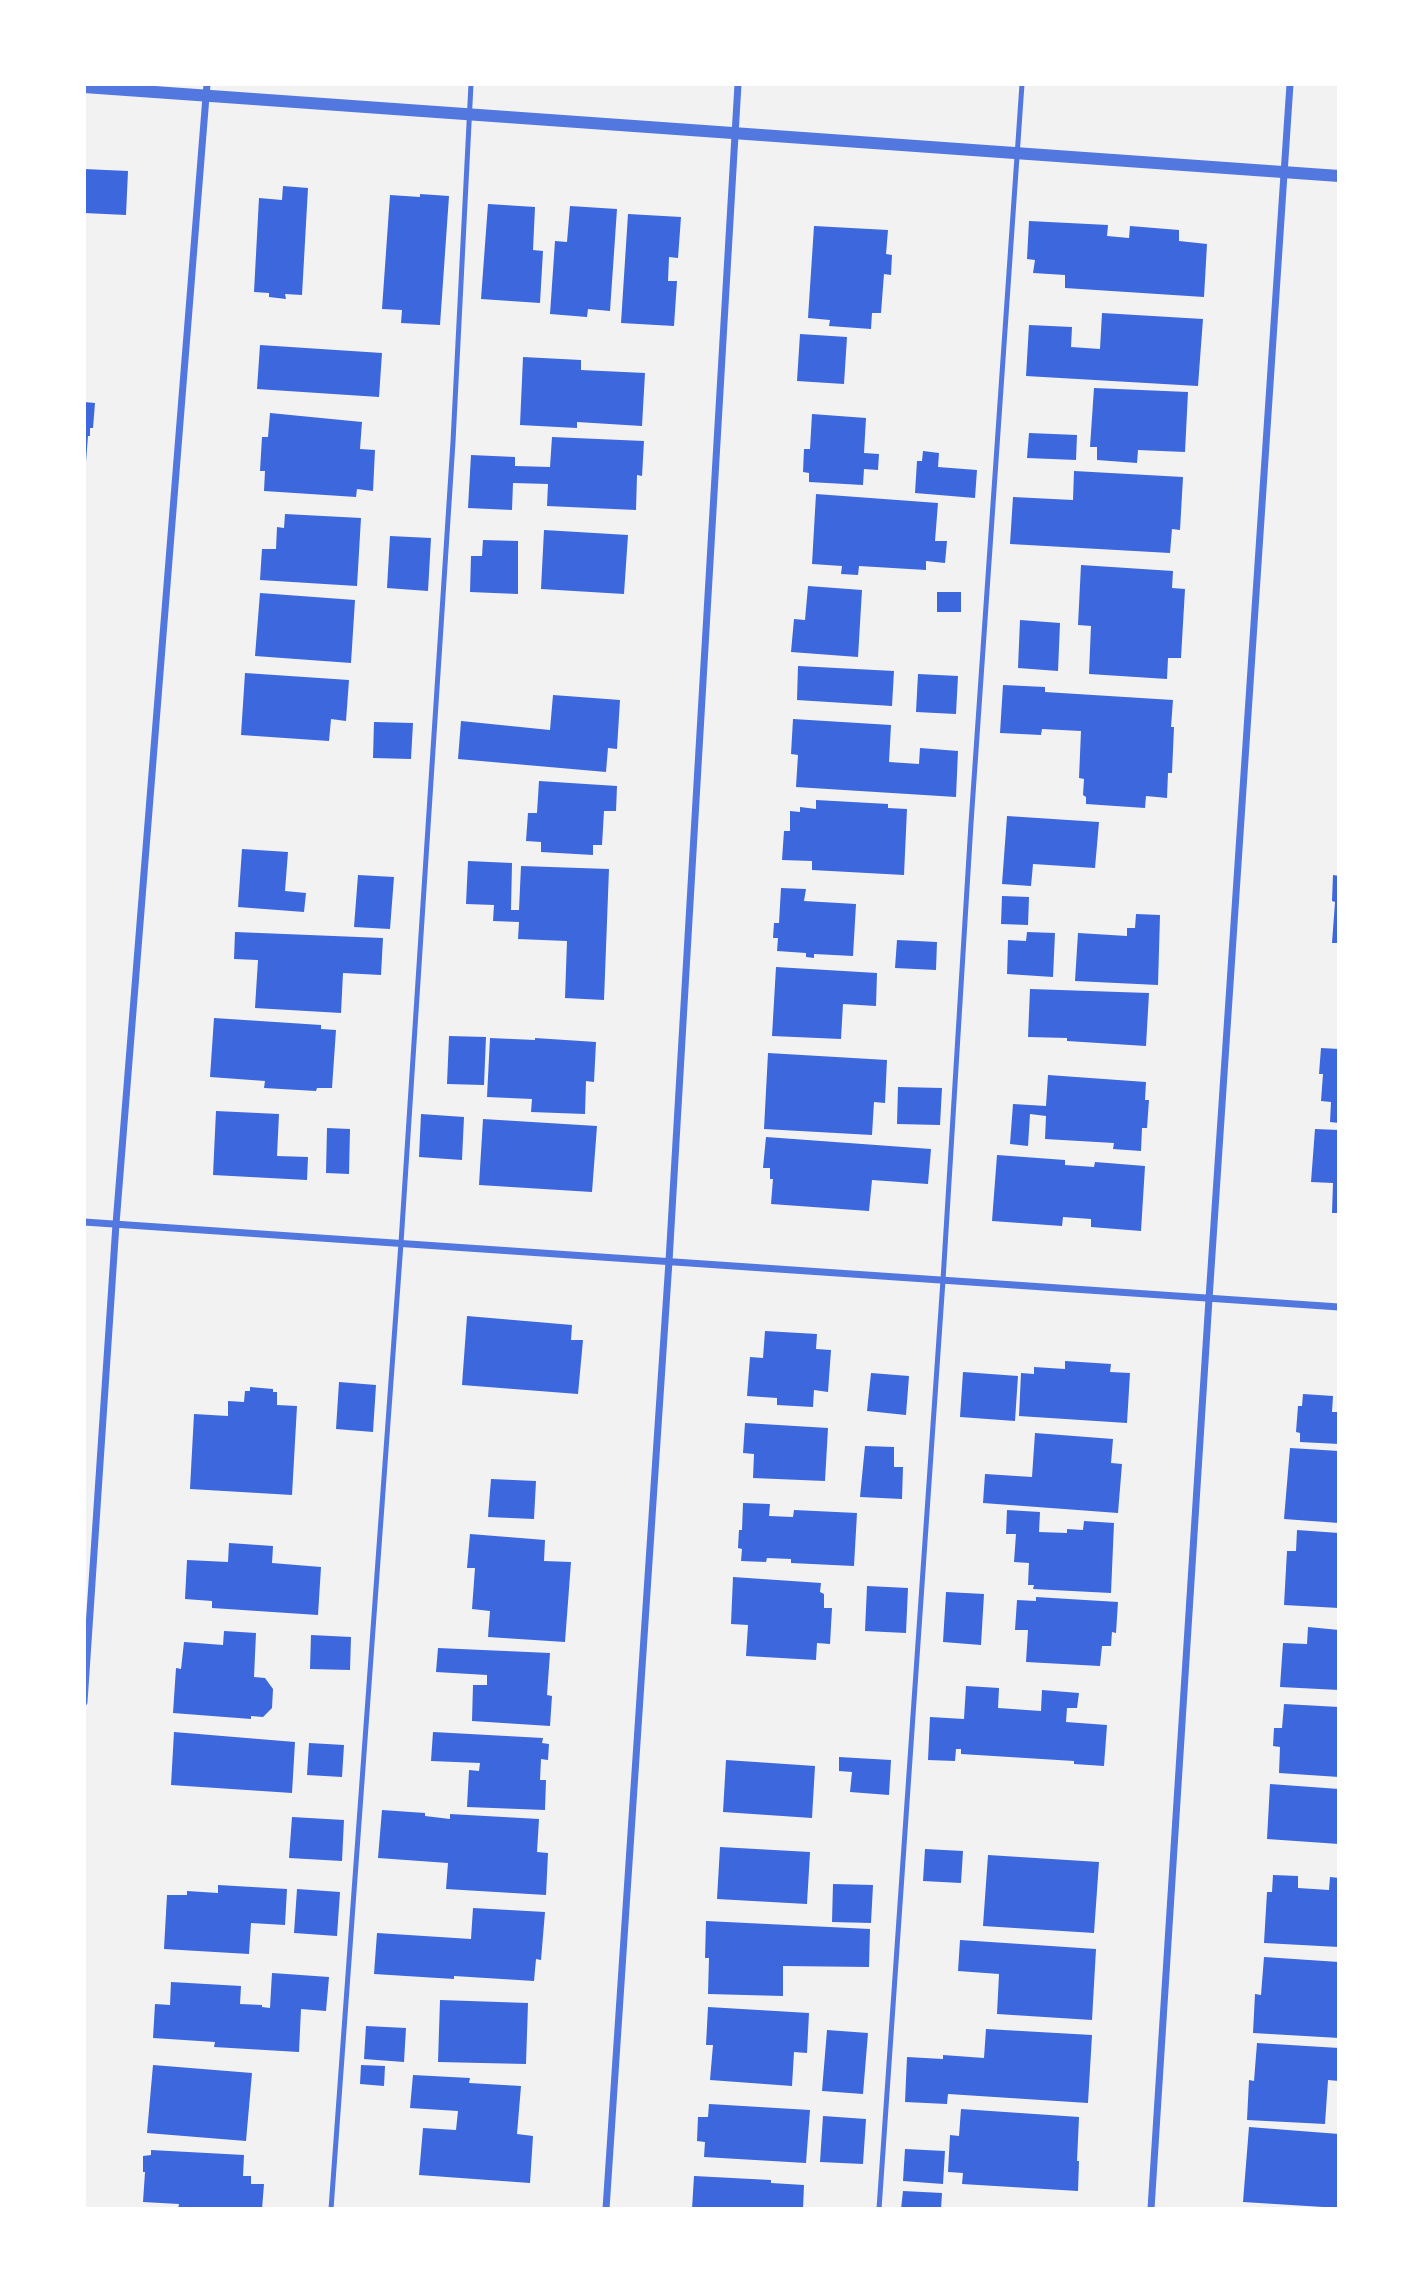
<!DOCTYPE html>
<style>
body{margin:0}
#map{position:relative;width:1423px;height:2293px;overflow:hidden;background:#f2f2f2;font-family:"Alegreya Sans",sans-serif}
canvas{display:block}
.frame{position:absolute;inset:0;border:86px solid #fff;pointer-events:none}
</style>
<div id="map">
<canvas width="1423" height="2293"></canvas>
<div class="frame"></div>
</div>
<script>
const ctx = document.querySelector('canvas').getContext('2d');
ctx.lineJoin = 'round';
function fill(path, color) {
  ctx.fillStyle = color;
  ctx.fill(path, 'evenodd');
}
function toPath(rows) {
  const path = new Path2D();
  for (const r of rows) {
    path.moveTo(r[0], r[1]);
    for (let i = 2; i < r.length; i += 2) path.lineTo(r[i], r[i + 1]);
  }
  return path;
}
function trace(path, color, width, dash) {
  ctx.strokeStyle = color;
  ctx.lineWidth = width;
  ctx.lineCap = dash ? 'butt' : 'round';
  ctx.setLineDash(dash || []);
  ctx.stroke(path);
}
const building = toPath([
 [84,169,128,171,126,215,84,213],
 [283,186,308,188,302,295,285,294,286,299,269,297,269,293,254,292,259,198,282,200],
 [420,194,449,196,440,325,401,323,402,310,382,309,390,195,420,197],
 [488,204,535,207,533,250,543,251,540,303,481,299],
 [570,206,617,209,610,311,588,309,587,317,550,314,555,241,567,242],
 [628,214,681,217,678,258,669,257,668,281,677,281,674,326,621,323],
 [1029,221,1108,225,1107,236,1129,238,1130,226,1179,230,1179,241,1207,244,1204,297,1065,288,1065,275,1033,273,1035,260,1027,259],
 [814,226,888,230,886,254,892,255,891,275,884,274,881,313,872,313,871,329,829,326,830,320,808,318],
 [1102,313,1203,319,1198,386,1026,376,1029,325,1072,327,1071,347,1100,349],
 [800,334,847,337,844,384,797,381],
 [260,345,382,353,379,397,257,389],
 [523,357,581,360,581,370,645,373,642,426,577,422,577,428,520,425],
 [1094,388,1188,392,1185,452,1138,450,1137,463,1097,460,1097,447,1090,447],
 [84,402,95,403,93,428,90,428,90,436,88,436,86,462,84,462],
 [270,413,362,422,360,449,375,450,373,491,357,489,356,497,264,491,265,471,260,471,262,437,268,437],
 [812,414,866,418,864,453,879,454,878,470,864,469,863,485,809,482,809,473,803,472,804,449,810,449],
 [1029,433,1077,435,1076,460,1027,458],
 [552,437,644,441,642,476,637,475,636,510,547,506,548,484,513,483,512,510,468,508,471,455,515,457,515,466,550,467],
 [923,451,939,453,938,467,977,470,975,498,915,493,917,461,922,461],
 [1074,471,1183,477,1180,530,1172,529,1170,553,1010,544,1013,497,1073,500],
 [816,494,938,503,935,541,947,541,945,563,926,561,926,570,859,566,858,575,841,574,842,566,812,564],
 [285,514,361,518,357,586,260,580,262,549,276,549,277,527,284,528],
 [544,530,628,535,624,594,541,589],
 [390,536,431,538,428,591,387,588],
 [483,540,518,541,518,594,470,592,471,556,482,556],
 [1081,565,1173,571,1172,588,1185,589,1181,658,1168,658,1167,679,1089,674,1091,626,1078,625],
 [808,586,862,590,858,657,791,652,794,619,805,620],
 [937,592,961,592,961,612,937,612],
 [260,593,355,600,351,663,255,656],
 [1020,620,1060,623,1058,671,1018,668],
 [798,666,894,671,892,706,797,700],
 [245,673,349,680,346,721,331,719,329,741,241,735],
 [918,674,958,676,956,714,916,712],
 [1003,685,1045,687,1045,692,1173,700,1171,727,1174,727,1172,773,1168,773,1167,798,1146,796,1145,808,1086,804,1086,797,1083,795,1084,779,1079,778,1081,731,1042,729,1041,735,1000,733],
 [553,695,620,700,617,749,608,748,606,772,458,759,461,721,550,730],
 [793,719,891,725,889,762,919,764,920,748,958,751,956,797,796,787,798,755,791,754],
 [374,722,413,723,411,759,373,758],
 [539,781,617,786,616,811,604,811,602,845,593,845,593,855,541,852,541,842,526,841,528,813,537,813],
 [816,800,888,804,888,808,907,809,904,875,812,870,812,861,782,860,784,831,790,831,790,811,800,812,800,807,816,809],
 [1007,816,1099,822,1095,868,1033,864,1031,886,1002,884],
 [242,849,288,852,285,891,306,893,304,912,238,907],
 [468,861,512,863,511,910,519,910,521,866,609,869,604,1000,565,998,567,941,518,939,519,922,493,921,494,905,466,904],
 [358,875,394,877,390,929,354,927],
 [1333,875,1339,876,1339,943,1332,943,1335,902,1332,901],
 [781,888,806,889,804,901,856,904,853,956,814,954,814,958,806,957,806,953,777,951,778,938,773,938,774,923,779,923],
 [1002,896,1029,897,1028,925,1001,924],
 [1136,914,1160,915,1158,985,1075,981,1078,933,1127,936,1127,928,1135,928],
 [235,932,383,938,381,975,343,973,341,1013,255,1008,258,960,234,959],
 [1027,932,1055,933,1053,977,1007,974,1008,940,1026,941],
 [897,940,937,942,936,970,895,968],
 [776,967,877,973,876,1006,843,1004,841,1039,772,1036],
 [1030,989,1149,993,1146,1046,1067,1041,1067,1038,1028,1037],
 [214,1018,321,1025,321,1029,336,1030,332,1088,317,1088,316,1091,264,1088,265,1081,210,1077],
 [449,1036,486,1037,484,1085,447,1084],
 [490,1038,535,1040,535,1038,596,1042,594,1082,586,1081,585,1114,531,1112,532,1099,487,1097],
 [1321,1048,1339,1049,1339,1123,1330,1122,1331,1102,1321,1101,1323,1074,1319,1074],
 [768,1053,887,1060,885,1103,874,1102,872,1135,764,1129],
 [1048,1075,1146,1082,1145,1100,1149,1100,1147,1128,1142,1128,1141,1151,1113,1149,1114,1143,1045,1139,1046,1116,1030,1114,1028,1146,1010,1144,1013,1104,1046,1106],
 [898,1087,942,1088,940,1125,897,1124],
 [216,1111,279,1114,277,1156,308,1157,307,1180,213,1175],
 [421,1114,464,1117,462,1160,419,1157],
 [483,1119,597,1126,592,1192,479,1185],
 [327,1128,350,1129,349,1174,326,1173],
 [1315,1129,1339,1130,1339,1213,1332,1213,1333,1183,1311,1182],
 [766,1137,931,1149,928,1184,872,1180,869,1211,771,1204,773,1179,770,1179,770,1168,763,1168],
 [997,1155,1065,1160,1065,1165,1094,1167,1095,1162,1145,1166,1141,1231,1091,1227,1091,1219,1063,1217,1062,1226,992,1221],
 [467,1316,572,1325,571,1340,583,1340,578,1394,462,1385],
 [765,1331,817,1334,816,1349,831,1350,828,1392,814,1390,813,1407,777,1405,777,1398,747,1396,750,1357,763,1358],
 [1065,1361,1111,1364,1110,1372,1130,1373,1127,1423,1019,1416,1021,1373,1034,1374,1034,1367,1065,1369],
 [963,1372,1018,1376,1015,1421,960,1417],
 [871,1373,909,1376,906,1415,867,1411],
 [339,1382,376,1385,373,1432,336,1429],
 [250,1387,273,1389,273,1392,277,1392,277,1405,297,1406,292,1495,190,1489,194,1414,228,1416,228,1401,244,1402,245,1391,250,1391],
 [1303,1394,1333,1396,1332,1412,1339,1412,1339,1444,1300,1442,1300,1433,1296,1432,1298,1406,1302,1406],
 [745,1423,828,1428,825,1481,753,1478,754,1454,743,1453],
 [1035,1433,1113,1439,1111,1463,1122,1464,1118,1513,983,1503,985,1474,1032,1477],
 [865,1446,894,1447,894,1467,903,1467,902,1499,860,1497],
 [1290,1448,1339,1451,1339,1523,1284,1519],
 [491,1479,536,1481,534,1519,488,1517],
 [743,1503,770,1504,769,1516,793,1517,794,1510,857,1513,854,1566,791,1563,791,1559,767,1558,766,1562,741,1561,742,1549,738,1548,739,1530,742,1530],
 [1007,1510,1040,1512,1039,1532,1067,1533,1067,1529,1083,1530,1084,1521,1114,1523,1111,1593,1033,1589,1034,1585,1028,1585,1029,1563,1014,1562,1016,1534,1006,1534],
 [1297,1530,1339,1533,1339,1608,1284,1605,1287,1551,1296,1551],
 [470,1534,545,1540,544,1561,571,1562,565,1642,488,1637,490,1611,472,1609,475,1568,467,1568],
 [229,1543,273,1546,272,1563,321,1567,318,1615,212,1608,212,1601,185,1599,187,1560,228,1562],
 [733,1577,821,1583,820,1592,824,1594,824,1608,832,1608,830,1644,817,1643,816,1660,746,1656,748,1625,731,1624],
 [867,1586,908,1588,906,1633,865,1631],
 [946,1592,984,1594,981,1645,943,1642],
 [1036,1597,1118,1602,1116,1633,1112,1632,1111,1646,1102,1646,1100,1666,1026,1662,1028,1630,1015,1630,1017,1600,1036,1601],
 [1308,1627,1339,1630,1339,1690,1280,1687,1283,1643,1307,1644],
 [224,1631,256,1633,254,1677,265,1678,273,1689,272,1708,263,1717,251,1716,251,1719,173,1713,176,1668,181,1669,184,1642,223,1645],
 [311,1635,351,1637,350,1670,310,1669],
 [438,1648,550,1653,547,1695,552,1696,550,1726,472,1721,473,1685,487,1685,487,1675,436,1672],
 [966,1686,999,1688,998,1708,1041,1711,1042,1690,1079,1693,1077,1708,1067,1708,1066,1722,1107,1725,1104,1766,1074,1764,1074,1761,961,1754,961,1749,956,1749,955,1761,928,1760,930,1717,964,1719],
 [1284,1704,1339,1707,1339,1777,1279,1773,1280,1747,1273,1746,1274,1728,1282,1728],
 [174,1732,295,1742,292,1793,171,1785],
 [433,1732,543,1738,542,1743,549,1744,548,1760,541,1759,540,1780,546,1780,545,1810,467,1807,469,1770,479,1771,480,1763,431,1761],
 [309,1743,344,1745,342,1777,307,1775],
 [839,1757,891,1760,889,1795,850,1792,852,1772,839,1771],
 [726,1760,815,1766,812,1818,723,1812],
 [1270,1784,1339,1789,1339,1844,1267,1839],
 [382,1810,425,1813,425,1816,450,1819,450,1814,539,1819,537,1852,548,1853,546,1895,446,1889,448,1863,378,1858],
 [292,1817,344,1820,342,1861,289,1858],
 [720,1847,810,1852,807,1904,717,1899],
 [925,1849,963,1851,961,1883,923,1881],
 [988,1855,1099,1862,1094,1933,983,1926],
 [1273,1875,1298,1876,1298,1888,1329,1890,1330,1877,1339,1878,1339,1947,1264,1943,1267,1892,1272,1892],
 [833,1884,873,1885,871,1923,832,1922],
 [218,1885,287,1889,285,1925,251,1923,249,1954,164,1949,167,1895,187,1895,187,1891,218,1893],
 [297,1889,340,1892,337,1936,294,1933],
 [473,1908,545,1912,541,1960,536,1959,534,1981,454,1976,454,1979,374,1974,377,1933,471,1939],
 [706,1921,870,1929,869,1967,783,1966,783,1996,708,1994,709,1958,705,1958],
 [960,1940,1096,1949,1092,2020,997,2014,999,1974,958,1971],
 [1264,1957,1339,1962,1339,2038,1253,2033,1255,1994,1261,1995],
 [272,1973,329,1977,326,2011,301,2009,299,2052,214,2047,215,2042,153,2038,155,2004,170,2005,171,1982,241,1986,240,2004,262,2005,262,2007,270,2008],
 [440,2000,528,2003,526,2064,438,2062],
 [708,2007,809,2013,807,2053,794,2052,792,2086,710,2080,713,2045,706,2045],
 [366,2026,406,2028,404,2062,364,2059],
 [986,2029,1092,2035,1088,2103,948,2094,947,2104,905,2102,907,2057,943,2059,943,2055,984,2058],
 [827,2030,868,2033,863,2094,822,2091],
 [1257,2043,1339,2048,1339,2081,1328,2080,1325,2124,1247,2120,1249,2080,1254,2081],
 [153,2065,252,2073,246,2141,147,2133],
 [361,2065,385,2066,384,2086,360,2084],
 [413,2075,470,2078,469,2083,521,2086,517,2134,533,2136,530,2183,419,2175,423,2128,456,2130,458,2111,410,2108],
 [709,2104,810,2110,806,2163,704,2157,705,2142,697,2141,698,2117,708,2117],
 [961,2109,1079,2117,1077,2161,1079,2161,1078,2191,962,2184,963,2173,948,2172,950,2135,959,2136],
 [823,2116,866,2119,863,2164,820,2162],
 [1249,2127,1339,2134,1339,2208,1243,2202],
 [905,2149,945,2151,943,2184,903,2181],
 [151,2150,244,2155,243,2176,251,2176,251,2184,264,2184,262,2209,178,2209,179,2204,143,2202,145,2172,143,2172,143,2156,151,2155],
 [694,2176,771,2180,771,2183,804,2185,803,2209,692,2209],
 [903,2191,942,2193,941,2209,901,2209]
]);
const service = toPath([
 [331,2209,401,1243,453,442,471,84],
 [879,2209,943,1280,971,823,1022,84]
]);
const minor = toPath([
 [84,1222,1339,1307],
 [84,1702,116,1224,207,84],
 [606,2209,669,1261,738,84],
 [1151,2209,1209,1299,1290,84]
]);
const tertiary = toPath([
 [84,87,1339,176]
]);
fill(building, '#3d67dc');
trace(service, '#5277de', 5);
trace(minor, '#5277de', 7);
trace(tertiary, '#5277de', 12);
</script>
